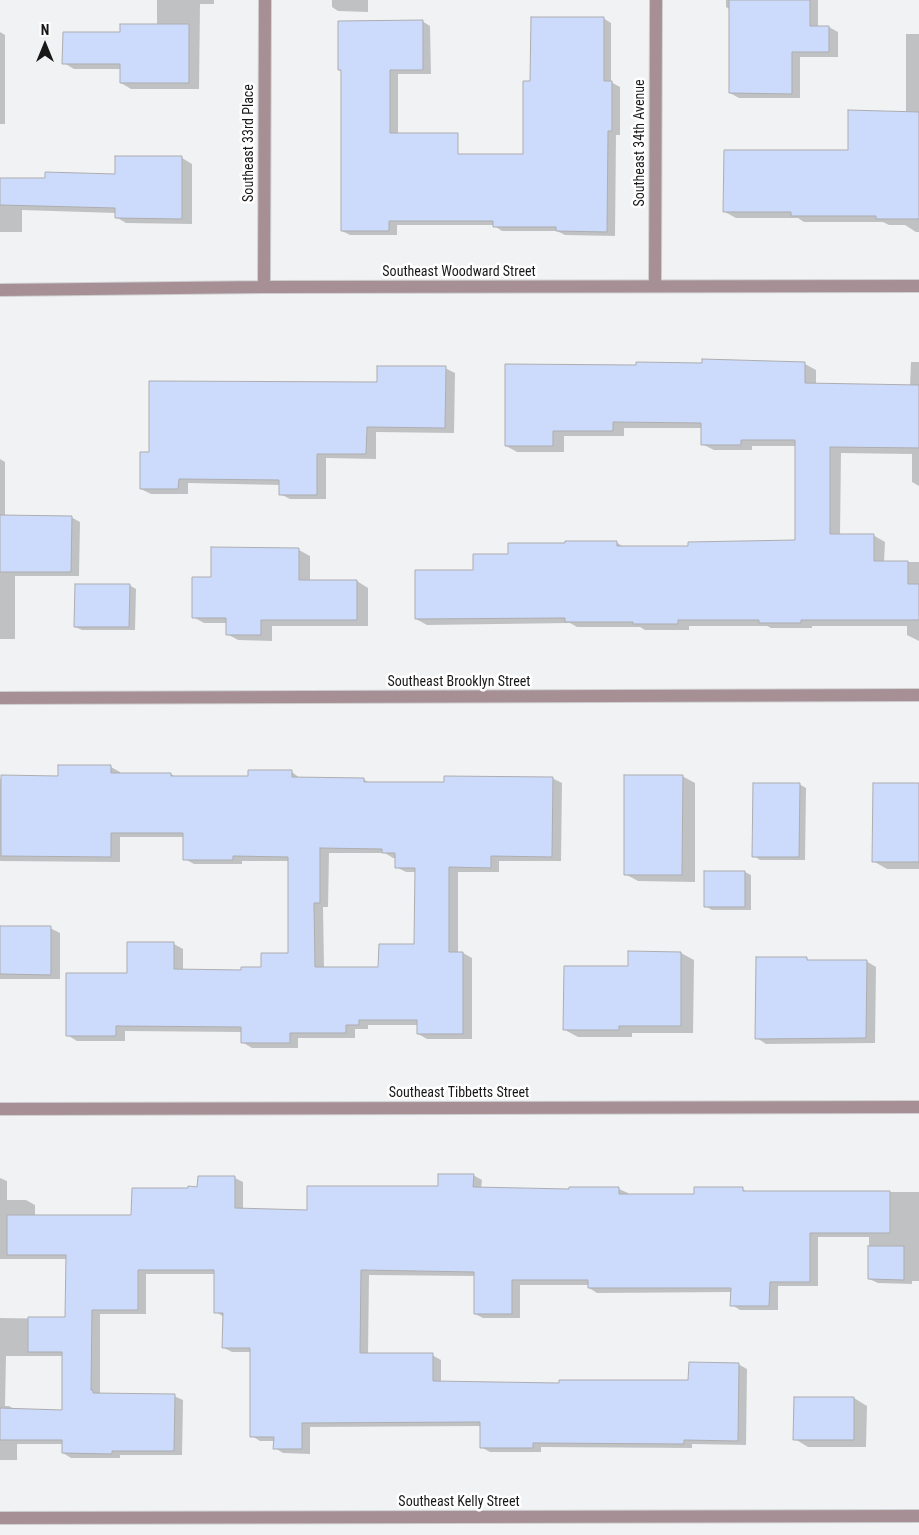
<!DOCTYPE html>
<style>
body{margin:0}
#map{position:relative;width:919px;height:1535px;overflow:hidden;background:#f1f2f4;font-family:"Roboto Condensed",sans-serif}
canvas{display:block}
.north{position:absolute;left:20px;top:20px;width:50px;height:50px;-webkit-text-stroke:4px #fff;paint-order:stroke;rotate:0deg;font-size:14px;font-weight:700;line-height:20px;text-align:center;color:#181819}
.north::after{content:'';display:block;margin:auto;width:18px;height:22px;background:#181819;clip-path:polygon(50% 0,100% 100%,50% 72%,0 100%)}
</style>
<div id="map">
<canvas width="919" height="1535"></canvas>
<div class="north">N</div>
</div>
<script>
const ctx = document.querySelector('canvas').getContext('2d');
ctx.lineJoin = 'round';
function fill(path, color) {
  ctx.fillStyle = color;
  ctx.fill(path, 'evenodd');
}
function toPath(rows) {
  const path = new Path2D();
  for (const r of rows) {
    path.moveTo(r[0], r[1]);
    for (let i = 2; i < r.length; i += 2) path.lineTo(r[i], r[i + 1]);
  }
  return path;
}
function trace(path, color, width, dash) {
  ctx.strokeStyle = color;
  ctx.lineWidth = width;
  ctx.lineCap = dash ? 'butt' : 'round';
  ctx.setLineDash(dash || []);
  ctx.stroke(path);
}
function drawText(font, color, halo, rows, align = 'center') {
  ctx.font = font + ' "Roboto Condensed",sans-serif';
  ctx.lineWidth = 5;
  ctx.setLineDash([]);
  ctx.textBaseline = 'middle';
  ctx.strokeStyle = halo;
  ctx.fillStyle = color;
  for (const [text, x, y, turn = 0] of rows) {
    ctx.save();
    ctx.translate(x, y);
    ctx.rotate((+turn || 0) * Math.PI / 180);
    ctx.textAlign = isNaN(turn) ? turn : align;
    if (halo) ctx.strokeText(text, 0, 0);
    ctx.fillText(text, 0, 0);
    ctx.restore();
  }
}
const shadow = toPath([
 [157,0,214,0,214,4,200,4,199,89,131,89,121,83,121,69,74,69,64,63,121,34,157,25],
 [332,0,368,0,368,12,338,11,332,7],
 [726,0,818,0,818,27,829,27,838,32,838,57,800,57,800,98,739,98,730,93,731,10,726,7],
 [603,18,611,23,611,82,620,87,620,135,616,135,615,236,565,235,557,231,502,231,493,225,397,225,397,235,350,235,342,231,343,72,339,70,422,21,430,26,431,74,398,74,398,134,432,184,524,155,532,82],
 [0,32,5,35,5,124,0,124],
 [906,34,919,34,919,232,916,232,905,225,889,225,883,222,804,222,798,218,736,218,725,212,850,151,906,113],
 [116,157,182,158,192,164,192,224,126,223,116,217,116,213,22,210,22,232,0,232,0,179,47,179,116,175],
 [703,361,805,364,816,370,816,385,910,386,911,362,919,362,919,486,912,482,912,454,841,453,840,535,873,535,885,542,884,562,919,562,919,641,907,635,907,626,812,626,812,628,771,628,767,626,689,626,689,630,645,630,640,627,577,627,570,623,427,625,416,619,474,571,509,556,616,542,625,548,689,548,796,542,796,446,752,446,752,450,714,450,702,444,702,428,624,428,624,436,564,436,564,452,517,452,506,446,637,366,703,364],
 [445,368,455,373,454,433,376,432,376,459,326,458,326,499,290,499,280,494,280,485,188,483,188,494,151,494,141,489,150,453,378,384],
 [0,459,5,462,5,517,71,517,80,522,79,576,15,576,15,639,0,639],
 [299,550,310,556,310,581,357,581,368,588,368,626,272,626,272,641,238,640,227,634,227,623,204,623,193,617,212,578],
 [129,585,136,589,135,630,82,630,75,627],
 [111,767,120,772,120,774,171,774,176,777,249,777,292,772,301,779,363,779,370,783,445,783,552,778,562,783,561,861,499,861,499,872,458,872,458,953,463,953,472,958,472,1039,427,1039,418,1034,418,1025,368,1025,368,1029,355,1029,355,1038,298,1038,298,1048,252,1048,242,1042,242,1032,125,1031,125,1041,77,1041,67,1035,128,974,128,944,174,944,183,949,183,970,242,972,262,968,290,954,290,861,242,861,242,864,194,864,185,859,185,837,120,837,120,862,0,861,0,779,59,777],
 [329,853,385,853,393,858,396,858,396,867,406,872,416,872,415,945,380,968,324,968,323,907,328,907],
 [682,776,695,783,695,882,638,881,625,874],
 [799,784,806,788,805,860,760,860,754,856],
 [919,784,919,869,887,869,873,861],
 [745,872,751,875,751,910,712,910,705,906],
 [0,928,50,928,60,933,60,979,0,979],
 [681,953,694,960,693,1033,632,1033,632,1037,578,1037,565,1030,630,967],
 [806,959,810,961,866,961,876,967,875,1043,766,1044,757,1038],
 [473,1175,482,1180,481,1189,570,1190,570,1189,619,1189,628,1193,628,1195,695,1195,742,1189,748,1192,919,1192,919,1281,912,1281,912,1284,878,1283,869,1279,869,1237,818,1237,818,1286,778,1286,778,1310,740,1310,732,1305,732,1292,597,1293,589,1288,589,1285,520,1285,520,1318,483,1318,475,1314,475,1276,369,1275,368,1355,432,1355,441,1360,441,1382,560,1384,690,1382,738,1364,747,1369,746,1445,692,1444,692,1448,541,1447,541,1452,490,1452,481,1447,481,1426,310,1427,310,1454,283,1453,275,1448,275,1441,260,1441,252,1436,252,1352,232,1352,224,1348,224,1317,216,1312,216,1274,146,1274,146,1314,100,1314,100,1395,174,1396,183,1400,182,1455,120,1455,120,1458,71,1458,63,1453,63,1444,17,1444,17,1460,0,1460,0,1318,66,1319,67,1259,0,1259,0,1178,7,1181,7,1200,26,1200,35,1205,35,1216,133,1216,198,1189,199,1178,235,1178,243,1182,243,1209,309,1211,439,1188],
 [6,1356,63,1356,63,1411,16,1410,9,1406,5,1406],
 [854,1398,867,1406,866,1447,808,1447,795,1439]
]);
const building = toPath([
 [729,0,810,0,810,26,829,26,829,52,792,52,792,94,729,93,729,0],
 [531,17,604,17,604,81,612,81,612,131,608,131,607,232,556,231,556,227,493,227,493,221,389,221,389,231,341,231,341,70,338,70,338,21,423,20,423,70,390,70,390,133,458,133,458,154,523,154,523,81,530,81,531,17],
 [120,24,189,24,189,83,120,83,120,64,62,64,63,32,120,32,120,24],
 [848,110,919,112,919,219,876,219,876,216,791,216,791,212,723,212,724,150,848,150,848,110],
 [115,156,182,156,182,219,115,218,115,208,0,205,0,178,45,178,45,172,115,174,115,156],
 [702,359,805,362,805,383,919,385,919,448,830,447,830,534,874,534,874,561,908,561,908,584,919,584,919,620,801,620,801,623,759,623,759,620,678,620,678,624,633,624,633,622,565,622,565,618,415,619,415,570,473,570,473,554,508,554,508,543,565,543,565,541,617,541,617,546,688,546,688,542,795,540,795,440,741,440,741,445,701,445,701,423,613,422,613,431,553,431,553,446,505,446,505,364,636,365,636,362,702,363,702,359],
 [377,366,446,366,445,428,367,427,366,454,317,454,317,495,279,495,279,480,179,479,178,489,140,489,140,452,149,452,149,381,377,382,377,366],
 [0,515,72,516,71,572,0,572,0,515],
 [211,547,299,548,299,580,357,580,357,620,261,620,261,635,226,635,226,618,192,618,192,577,211,577,211,547],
 [75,584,130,584,129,627,74,627,75,584],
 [58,765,111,765,111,773,171,773,171,776,248,776,248,770,292,770,292,777,364,778,364,782,444,782,444,776,553,777,552,857,491,856,491,868,449,867,449,952,463,952,463,1034,417,1034,417,1020,359,1020,359,1025,346,1025,346,1033,290,1033,290,1043,241,1043,241,1027,116,1026,116,1036,66,1036,66,973,127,973,127,942,174,942,174,969,241,970,241,967,261,967,261,953,288,953,288,857,233,856,233,860,183,860,183,833,111,833,111,857,1,856,1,775,58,776,58,765],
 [320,848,382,849,382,853,395,853,395,868,415,868,414,944,379,944,378,967,315,967,314,903,320,903,320,848],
 [624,775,683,775,682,875,624,875,624,775],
 [753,783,800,783,799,857,752,857,753,783],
 [873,783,919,783,919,862,872,862,873,783],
 [704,871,745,871,745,907,704,907,704,871],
 [0,926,51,926,51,975,0,974,0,926],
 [628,951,681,952,681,1026,619,1026,619,1030,563,1030,564,966,628,966,628,951],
 [756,957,807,957,807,960,867,960,866,1038,755,1039,756,957],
 [438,1174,474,1174,473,1187,569,1189,569,1187,619,1187,619,1194,694,1194,694,1187,743,1187,743,1191,890,1191,890,1233,810,1233,810,1282,770,1282,769,1306,730,1306,731,1288,588,1288,588,1280,512,1280,512,1314,474,1314,474,1272,361,1270,360,1353,433,1353,433,1381,559,1383,559,1380,688,1380,689,1362,739,1363,738,1441,684,1440,684,1444,533,1443,533,1448,480,1448,480,1422,302,1423,302,1449,273,1449,274,1437,250,1437,250,1348,222,1348,223,1313,214,1313,214,1270,138,1270,138,1310,92,1310,91,1390,93,1390,93,1393,175,1394,174,1451,112,1451,112,1454,62,1453,62,1440,0,1440,0,1408,62,1410,62,1352,28,1352,28,1317,65,1317,66,1255,7,1255,7,1215,131,1215,132,1188,188,1188,188,1186,197,1187,198,1176,235,1176,235,1208,307,1210,307,1186,438,1186,438,1174],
 [868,1246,904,1246,904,1280,868,1279,868,1246],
 [794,1397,854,1397,854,1440,793,1440,794,1397]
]);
const minor = toPath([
 [655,286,656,0],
 [264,287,265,0],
 [0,290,264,287,919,286],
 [0,698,919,695],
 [0,1109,919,1107],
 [0,1518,919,1516]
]);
const streetNames = [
 ["Southeast 33rd Place",249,143,-90],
 ["Southeast 34th Avenue",640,143,-90],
 ["Southeast Woodward Street",459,272],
 ["Southeast Brooklyn Street",459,682],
 ["Southeast Tibbetts Street",459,1093],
 ["Southeast Kelly Street",459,1502]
];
fill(shadow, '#0003');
fill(building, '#ccdafc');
trace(building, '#acadaf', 1);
trace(minor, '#cecfd1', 14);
trace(minor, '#a79095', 12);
drawText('14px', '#181819', '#fff', streetNames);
</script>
